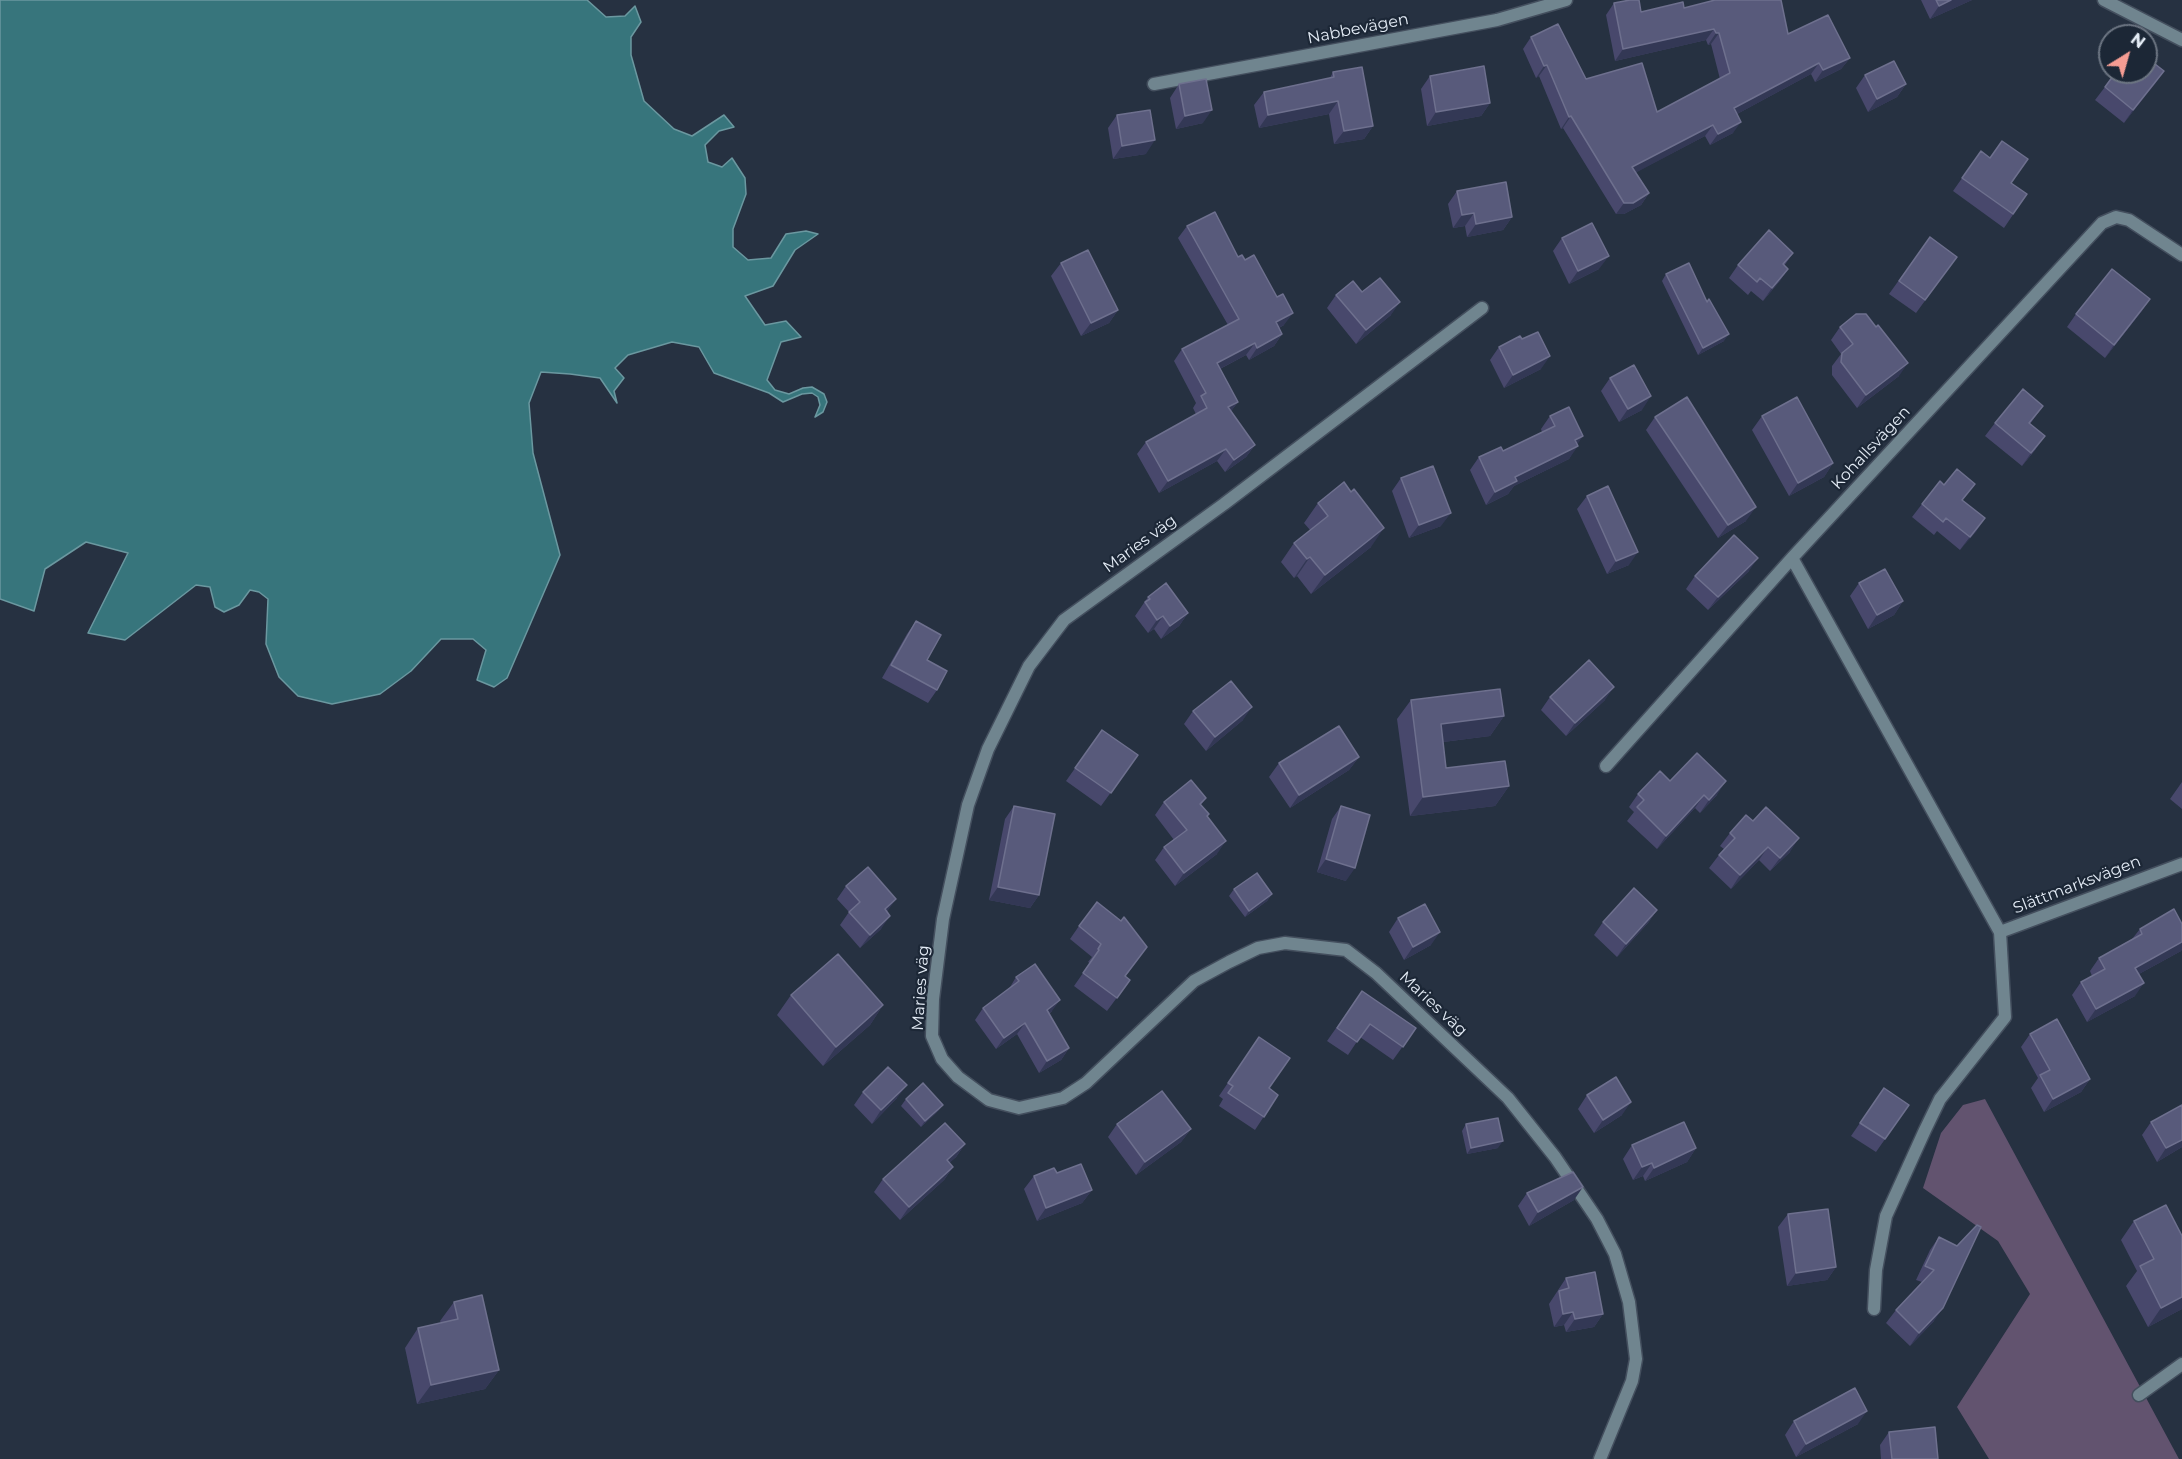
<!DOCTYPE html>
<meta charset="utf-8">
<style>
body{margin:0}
#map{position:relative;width:2182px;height:1459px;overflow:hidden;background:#263141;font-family:Montserrat,sans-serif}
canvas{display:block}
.north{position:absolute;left:2098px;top:24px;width:60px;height:60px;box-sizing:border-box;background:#1c2736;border:2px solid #6c7582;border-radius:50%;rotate:37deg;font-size:16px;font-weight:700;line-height:24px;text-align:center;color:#e3ebf5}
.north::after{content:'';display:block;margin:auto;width:21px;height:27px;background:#f59c93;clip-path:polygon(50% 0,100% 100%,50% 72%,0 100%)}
</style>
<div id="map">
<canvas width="2182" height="1459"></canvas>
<div class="north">N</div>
</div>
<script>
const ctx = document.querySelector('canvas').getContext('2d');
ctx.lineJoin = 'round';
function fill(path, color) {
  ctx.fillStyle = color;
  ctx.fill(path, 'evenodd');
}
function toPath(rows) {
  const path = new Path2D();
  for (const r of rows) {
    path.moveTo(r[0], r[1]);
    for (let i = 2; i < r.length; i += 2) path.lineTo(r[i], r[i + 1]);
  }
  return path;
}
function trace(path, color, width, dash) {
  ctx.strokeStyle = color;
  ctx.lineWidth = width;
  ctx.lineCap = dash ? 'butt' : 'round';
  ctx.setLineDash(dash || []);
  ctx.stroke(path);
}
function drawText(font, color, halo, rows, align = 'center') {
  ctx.font = font + ' Montserrat,sans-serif';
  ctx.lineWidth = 4.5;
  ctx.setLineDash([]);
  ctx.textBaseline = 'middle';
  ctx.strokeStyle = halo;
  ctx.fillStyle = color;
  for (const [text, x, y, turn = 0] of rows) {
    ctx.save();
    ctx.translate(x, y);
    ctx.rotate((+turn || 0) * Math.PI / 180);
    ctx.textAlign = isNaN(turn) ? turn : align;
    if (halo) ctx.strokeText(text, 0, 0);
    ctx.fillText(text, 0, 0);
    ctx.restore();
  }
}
const green = toPath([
 [1985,1099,2179,1459,1989,1459,1957,1407,2030,1294,1998,1241,1923,1188,1941,1133,1963,1105]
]);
const water = toPath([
 [0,0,587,0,606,17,625,16,635,6,641,22,631,37,631,55,644,101,674,129,692,136,724,115,734,127,719,131,705,145,708,162,722,167,732,158,745,178,746,194,733,229,733,247,748,260,771,258,786,234,806,231,818,234,795,250,773,286,745,296,765,325,786,321,801,337,781,342,767,380,775,390,789,394,803,388,812,387,824,394,827,402,823,412,815,417,820,405,818,397,812,393,802,394,783,402,769,393,714,373,699,347,672,342,628,355,615,368,624,378,614,391,617,403,600,378,570,374,541,372,529,403,533,453,560,555,507,678,494,687,477,680,486,650,473,639,441,639,411,671,380,694,332,704,298,696,279,677,266,644,268,599,259,592,250,590,239,605,224,612,215,607,210,587,196,585,125,640,88,633,128,553,86,542,45,569,34,611,0,599,0,0]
]);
const minor = toPath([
 [2104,0,2182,40],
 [1154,84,1497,20,1566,0],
 [1482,308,1224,504,1064,620,1029,666,988,749,968,805,943,919,933,999,932,1036,942,1059,958,1077,989,1100,1019,1108,1063,1098,1086,1083,1194,981,1229,962,1258,948,1285,943,1346,950,1376,973,1508,1098,1555,1157,1597,1219,1615,1254,1629,1302,1636,1359,1632,1381,1600,1459],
 [1792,558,2000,932],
 [1606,766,1792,558,2102,223,2116,217,2129,220,2182,255],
 [1874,1309,1876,1270,1886,1216,1925,1130,1940,1099,2005,1017,2000,932,2182,864],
 [2139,1395,2182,1364]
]);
const wall = toPath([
 [1921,0,1972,0,1930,19],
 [1614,3,1641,12,1684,8,1788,34,1850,58,1841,69,1815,82,1811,74,1737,114,1733,133,1710,145,1705,136,1636,172,1649,193,1641,205,1624,214,1616,214,1563,128,1561,129,1539,76,1536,78,1523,49,1531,37,1586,79,1657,112,1720,79,1711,44,1708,45,1706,40,1615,61,1606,15],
 [2164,71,2124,123,2095,100,2105,87],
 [1333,72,1373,126,1364,139,1334,144,1329,114,1259,128,1254,105,1264,92,1330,78],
 [1865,75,1906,84,1897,97,1868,112,1856,88],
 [1430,76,1490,103,1481,116,1427,126,1421,89],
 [1179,84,1203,123,1176,129,1170,98],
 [1117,115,1146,154,1113,159,1108,128],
 [1981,151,2011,183,2027,194,2004,228,1953,191],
 [1457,191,1512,217,1503,230,1467,237,1465,226,1453,228,1448,204],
 [1187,226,1238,257,1284,325,1279,328,1282,334,1274,346,1249,360,1246,355,1220,369,1238,402,1231,411,1255,445,1246,457,1225,472,1217,461,1159,493,1137,454,1146,442,1196,414,1193,408,1196,403,1174,361,1182,349,1228,325,1178,238],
 [1930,237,1957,257,1916,313,1889,294],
 [1562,238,1599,269,1569,284,1553,251],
 [1793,253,1784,266,1788,269,1779,282,1763,301,1751,291,1748,295,1729,278,1738,265],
 [1061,263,1118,310,1109,323,1081,336,1051,276],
 [1666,274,1724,341,1698,355,1662,281],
 [1362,292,1391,315,1356,344,1327,308,1336,295],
 [2150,299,2141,312,2105,358,2067,327,2076,314],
 [1840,327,1899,376,1857,408,1832,375,1832,366,1841,354,1831,340],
 [1499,347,1541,369,1504,388,1490,360],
 [1610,378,1642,410,1619,422,1601,391],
 [2043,406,2030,424,2036,449,2022,466,1985,436,1995,423],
 [1550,416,1577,445,1569,459,1514,486,1508,494,1486,505,1470,470,1479,457,1503,451,1542,432,1541,429],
 [1762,416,1833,463,1824,477,1789,496,1752,430],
 [1655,417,1746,521,1718,538,1646,430],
 [1401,478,1441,526,1409,538,1392,491],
 [1587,496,1629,565,1607,574,1577,509],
 [1963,501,1985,518,1960,550,1937,531,1934,535,1912,517,1922,504],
 [1318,503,1371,547,1311,594,1297,576,1294,578,1281,562,1294,543,1310,530,1304,523],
 [1749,571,1708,610,1686,589,1695,576],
 [1859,583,1903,601,1894,615,1868,629,1850,596],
 [1148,597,1188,613,1179,626,1161,639,1154,629,1148,633,1135,616],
 [916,621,937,690,928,703,882,678,907,634],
 [1550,697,1605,700,1566,736,1541,710],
 [1411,700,1504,716,1490,736,1443,742,1446,768,1509,786,1495,806,1410,816,1397,719],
 [1193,711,1243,720,1206,751,1184,724],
 [1102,730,1138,755,1101,806,1066,781],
 [1359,757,1349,770,1290,808,1269,777,1279,763],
 [1670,781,1717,795,1700,813,1695,808,1657,849,1627,821,1634,812,1629,807,1638,794],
 [2182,782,2182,809,2170,799],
 [1206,798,1201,805,1209,814,1207,816,1217,854,1175,886,1155,860,1164,847,1174,840,1155,815,1164,802],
 [1014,806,1039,895,1030,908,989,900,1005,819],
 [1341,806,1346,881,1317,872,1332,819],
 [1753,821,1790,852,1770,871,1759,860,1731,889,1709,868,1719,855,1724,849,1720,846,1730,833],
 [846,886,887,912,881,929,860,948,840,925,849,912,837,899],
 [1234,889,1272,894,1267,901,1245,917,1229,896],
 [1657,910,1648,923,1617,957,1594,935,1603,922],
 [1398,918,1431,945,1404,960,1389,932],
 [2182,924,2182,949,2181,951,2139,974,2135,996,2087,1022,2072,995,2081,982,2092,976,2090,971,2099,958,2132,939,2140,929],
 [1079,926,1147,947,1125,977,1130,980,1107,1011,1074,986,1090,963,1088,962,1092,957,1070,939],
 [1016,977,1052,1011,1049,1014,1069,1048,1061,1060,1039,1073,1017,1034,996,1049,975,1020,983,1008,1009,989],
 [1362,991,1416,1028,1393,1060,1360,1037,1348,1055,1327,1041],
 [791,995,883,1005,870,1025,823,1066,777,1015],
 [2030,1034,2090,1079,2081,1092,2044,1112,2031,1088,2038,1078,2021,1047],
 [1259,1037,1269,1088,1278,1095,1255,1130,1219,1106,1223,1099,1219,1096],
 [1884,1088,1909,1105,1876,1152,1851,1136],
 [863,1092,897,1098,872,1124,854,1105],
 [1587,1095,1622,1115,1594,1133,1578,1109],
 [906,1099,943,1105,938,1111,921,1127,901,1106],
 [2182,1105,2182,1147,2157,1162,2142,1135,2151,1122],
 [1117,1124,1191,1129,1181,1142,1136,1175,1108,1137],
 [1466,1124,1498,1148,1467,1154,1462,1131],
 [965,1144,956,1157,949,1163,953,1167,944,1180,900,1220,874,1192,883,1179],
 [1632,1145,1696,1148,1687,1162,1645,1181,1643,1176,1633,1180,1623,1159],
 [1057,1173,1092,1190,1082,1203,1037,1221,1024,1189,1034,1176],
 [1527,1193,1574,1200,1529,1226,1518,1206],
 [1788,1214,1836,1267,1827,1280,1787,1286,1778,1227],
 [2134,1221,2182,1309,2148,1327,2126,1286,2137,1271,2121,1240],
 [1939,1237,1934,1321,1910,1346,1886,1323,1896,1310,1922,1282,1916,1280,1930,1250],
 [1566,1278,1603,1314,1594,1327,1566,1332,1564,1325,1554,1327,1549,1304],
 [454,1302,499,1370,485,1389,417,1404,405,1348,418,1328,441,1323,440,1321],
 [1794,1421,1858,1424,1796,1457,1785,1435],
 [1889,1432,1938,1459,1881,1459,1880,1445]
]);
const shadedWall = toPath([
 [1951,0,1972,0,1930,19,1939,6],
 [1714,29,1706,40,1615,61,1623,49],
 [1716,33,1719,33,1711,44,1708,45],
 [1850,58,1841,69,1815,82,1823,70],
 [1819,63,1811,74,1726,120,1734,108],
 [1547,65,1539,76,1536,78,1544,66],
 [2164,71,2155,84,2124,123,2133,110],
 [1906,84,1897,97,1868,112,1877,99],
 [1338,101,1329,114,1259,128,1268,115],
 [1490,103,1481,116,1427,126,1436,112],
 [1212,110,1203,123,1176,129,1185,116],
 [1571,116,1563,128,1561,129,1569,117],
 [1741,122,1733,133,1710,145,1718,134],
 [1713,125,1705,136,1624,179,1632,167],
 [1373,126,1364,139,1334,144,1344,131],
 [1155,140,1146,154,1113,159,1122,146],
 [1649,193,1641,205,1624,214,1616,214,1624,203],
 [1474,213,1465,226,1453,228,1462,215],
 [1512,217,1503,230,1467,237,1476,224],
 [1609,256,1599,269,1569,284,1578,271],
 [1788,269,1779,282,1763,301,1772,288],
 [2150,299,2141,312,2105,358,2114,345],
 [1400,302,1391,315,1356,344,1366,330],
 [1118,310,1109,323,1081,336,1091,323],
 [1293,313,1284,325,1267,334,1276,322],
 [1282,334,1274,346,1249,360,1257,348],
 [1729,334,1724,341,1698,355,1703,348],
 [1255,343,1246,355,1208,375,1217,363],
 [1550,356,1541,369,1504,388,1513,375],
 [1908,363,1899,376,1857,408,1866,395],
 [1651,396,1642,410,1619,422,1628,409],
 [1238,402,1229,414,1228,407],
 [1583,436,1575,448,1578,446,1569,459,1514,486,1508,494,1486,505,1495,492,1515,477,1575,440],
 [2045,436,2036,449,2022,466,2031,453],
 [1255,445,1246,457,1225,472,1234,460],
 [1226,449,1217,461,1159,493,1168,481],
 [1833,463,1824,477,1789,496,1798,483],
 [1756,507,1746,521,1718,538,1728,525],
 [1451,513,1441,526,1409,538,1419,525],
 [1985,518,1976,532,1960,550,1970,537],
 [1384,528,1371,547,1311,594,1325,575],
 [1638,552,1629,565,1607,574,1616,561],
 [1310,557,1297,576,1294,578,1307,559],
 [1758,558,1749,571,1708,610,1718,597],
 [1903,601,1894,615,1868,629,1877,615],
 [1188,613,1179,626,1161,639,1170,626],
 [1163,616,1154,629,1148,633,1157,620],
 [1614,687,1605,700,1566,736,1575,723],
 [1252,707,1243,720,1206,751,1215,737],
 [1504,716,1490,736,1427,744,1441,724],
 [1359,757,1349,770,1290,808,1299,795],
 [1726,781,1717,795,1700,813,1709,800],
 [1509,786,1495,806,1410,816,1423,797],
 [1704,795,1695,808,1657,849,1666,836],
 [1799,838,1790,852,1770,871,1780,858],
 [1226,841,1217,854,1175,886,1184,873],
 [1768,847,1759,860,1731,889,1740,875],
 [1326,859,1355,868,1346,881,1317,872],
 [998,887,1039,895,1030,908,989,900],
 [1272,894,1267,901,1245,917,1249,911],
 [896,899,887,912,885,909],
 [1657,910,1648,923,1617,957,1626,944],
 [890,916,881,929,860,948,870,935],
 [1440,932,1431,945,1404,960,1413,947],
 [2182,942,2182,949,2181,951,2126,981,2135,968],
 [2144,983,2135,996,2087,1022,2096,1009],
 [1060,1000,1052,1011,1039,1021,1047,1010],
 [883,1005,870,1025,823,1066,836,1047],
 [1025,1023,1017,1034,996,1049,1004,1038],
 [1069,1048,1061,1060,1039,1073,1047,1061],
 [2090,1079,2081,1092,2044,1112,2053,1099],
 [907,1085,897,1098,872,1124,881,1110],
 [1631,1102,1622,1115,1594,1133,1603,1120],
 [943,1105,938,1111,921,1127,925,1121],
 [1191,1129,1181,1142,1136,1175,1145,1162],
 [2182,1140,2182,1147,2157,1162,2166,1148],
 [1503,1141,1498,1148,1467,1154,1471,1148],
 [965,1144,956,1157,938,1173,947,1160],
 [1696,1148,1687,1162,1645,1181,1654,1168],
 [1652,1163,1643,1176,1633,1180,1642,1167],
 [953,1167,944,1180,900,1220,909,1207],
 [1583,1187,1574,1200,1529,1226,1538,1212],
 [1092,1190,1082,1203,1037,1221,1046,1208],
 [1836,1267,1827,1280,1787,1286,1796,1273],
 [2182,1297,2182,1309,2148,1327,2161,1308],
 [1943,1308,1934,1321,1910,1346,1919,1333],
 [1573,1312,1564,1325,1554,1327,1563,1314],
 [1603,1314,1594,1327,1566,1332,1575,1319],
 [499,1370,485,1389,417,1404,431,1385],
 [1867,1411,1858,1424,1796,1457,1806,1444]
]);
const building = toPath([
 [1630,0,1639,0,1641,12,1683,2,1684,8,1715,0,1781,0,1788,34,1828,15,1850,58,1823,70,1819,63,1734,108,1741,122,1718,134,1713,125,1632,167,1649,193,1633,203,1624,203,1571,116,1569,117,1547,65,1544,66,1531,37,1558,24,1586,79,1642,63,1657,112,1730,73,1719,33,1716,33,1714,29,1623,49,1614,3,1630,0],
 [1936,0,1951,0,1939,6,1936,0],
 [2146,57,2164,71,2133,110,2105,87,2116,72,2146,72,2146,57],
 [1894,61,1906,84,1877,99,1865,75,1894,61],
 [1484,66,1490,103,1436,112,1430,76,1484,66],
 [1362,67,1373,126,1344,131,1338,101,1268,115,1264,92,1334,77,1333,72,1362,67],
 [1206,79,1212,110,1185,116,1179,84,1206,79],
 [1150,110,1155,140,1122,146,1117,115,1150,110],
 [2002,141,2028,159,2011,183,2027,194,2013,214,1962,178,1981,151,1990,158,2002,141],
 [1506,182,1512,217,1476,224,1474,213,1462,215,1457,191,1506,182],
 [1215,212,1238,257,1242,255,1245,260,1254,255,1277,297,1283,294,1293,313,1276,322,1282,334,1257,348,1255,343,1217,363,1238,402,1228,407,1255,445,1234,460,1226,449,1168,481,1146,442,1207,408,1201,396,1206,393,1182,349,1239,319,1187,226,1215,212],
 [1592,223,1609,256,1578,271,1562,238,1592,223],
 [1769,230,1793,253,1783,264,1788,269,1772,288,1760,278,1757,282,1738,265,1769,230],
 [1930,237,1957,257,1925,300,1899,281,1930,237],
 [1088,250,1118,310,1091,323,1061,263,1088,250],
 [1689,263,1707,302,1709,299,1729,334,1703,348,1666,274,1689,263],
 [2112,269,2150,299,2114,345,2076,314,2112,269],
 [1380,278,1400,302,1366,330,1336,295,1353,281,1362,292,1380,278],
 [1856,314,1866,314,1876,327,1878,325,1908,363,1866,395,1841,362,1842,353,1853,344,1840,327,1856,314],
 [1538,332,1550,356,1513,375,1499,347,1520,336,1522,339,1538,332],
 [1634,365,1651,396,1628,409,1610,378,1634,365],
 [2023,389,2043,406,2029,423,2045,436,2031,453,1995,423,2023,389],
 [1687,397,1756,507,1728,525,1655,417,1687,397],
 [1797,397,1833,463,1798,483,1762,416,1797,397],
 [1569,407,1583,436,1575,440,1578,446,1515,477,1517,481,1495,492,1479,457,1501,447,1503,451,1555,426,1550,416,1569,407],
 [1433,466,1451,513,1419,525,1401,478,1433,466],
 [1957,469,1975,484,1962,500,1985,518,1970,537,1946,518,1943,522,1922,504,1940,481,1944,485,1957,469],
 [1344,482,1351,492,1354,489,1384,528,1325,575,1310,557,1307,559,1294,543,1328,516,1318,503,1344,482],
 [1608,486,1638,552,1616,561,1587,496,1608,486],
 [1734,535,1758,558,1718,597,1695,576,1734,535],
 [1885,569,1903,601,1877,615,1859,583,1885,569],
 [1166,583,1188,613,1170,626,1163,616,1157,620,1145,602,1150,599,1148,597,1166,583],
 [916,621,941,635,927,660,947,671,937,690,891,665,916,621],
 [1589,660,1614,687,1575,723,1550,697,1589,660],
 [1231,681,1252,707,1215,737,1193,711,1231,681],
 [1500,689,1504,716,1441,724,1446,768,1505,761,1509,786,1423,797,1411,700,1500,689],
 [1339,726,1359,757,1299,795,1279,763,1339,726],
 [1102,730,1138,755,1111,793,1075,768,1102,730],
 [1697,753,1726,781,1709,800,1704,795,1666,836,1637,807,1644,800,1638,794,1660,771,1670,781,1697,753],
 [1191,780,1206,798,1200,804,1209,814,1207,816,1226,841,1184,873,1164,847,1187,830,1164,802,1191,780],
 [1014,806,1055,814,1039,895,998,887,1014,806],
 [1341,806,1370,815,1355,868,1326,859,1341,806],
 [1766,807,1799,838,1780,858,1768,847,1740,875,1719,855,1735,838,1730,833,1746,815,1753,821,1766,807],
 [868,867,896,899,885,909,890,916,870,935,849,912,860,902,846,886,868,867],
 [1257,873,1272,894,1249,911,1234,889,1257,873],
 [1634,888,1657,910,1626,944,1603,922,1634,888],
 [1097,902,1121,921,1124,917,1147,947,1125,976,1130,980,1117,998,1083,973,1099,950,1098,949,1101,944,1079,926,1097,902],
 [1425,904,1440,932,1413,947,1398,918,1425,904],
 [2174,909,2182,924,2182,942,2135,968,2144,983,2096,1009,2081,982,2105,969,2099,958,2142,934,2140,929,2174,909],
 [838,954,883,1005,836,1047,791,995,838,954],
 [1035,964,1060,1000,1047,1010,1069,1048,1047,1061,1025,1023,1004,1038,983,1008,1019,981,1016,977,1035,964],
 [1362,991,1416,1028,1403,1047,1370,1024,1357,1042,1337,1028,1362,991],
 [2057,1019,2090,1079,2053,1099,2040,1075,2050,1070,2030,1034,2057,1019],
 [1259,1037,1290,1058,1269,1088,1278,1095,1264,1117,1228,1093,1233,1086,1228,1083,1259,1037],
 [888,1067,907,1085,881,1110,863,1092,888,1067],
 [1616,1077,1631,1102,1603,1120,1587,1095,1616,1077],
 [923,1083,943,1105,925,1121,906,1099,923,1083],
 [1884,1088,1909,1105,1885,1139,1860,1123,1884,1088],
 [1162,1091,1191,1129,1145,1162,1117,1124,1162,1091],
 [2182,1105,2182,1140,2166,1148,2151,1122,2182,1105],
 [1498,1118,1503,1141,1471,1148,1466,1124,1498,1118],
 [1684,1122,1696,1148,1654,1168,1652,1163,1642,1167,1632,1145,1684,1122],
 [945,1123,965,1144,947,1160,953,1167,909,1207,883,1179,945,1123],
 [1081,1164,1092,1190,1046,1208,1034,1176,1054,1168,1057,1173,1081,1164],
 [1573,1172,1583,1187,1538,1212,1527,1193,1573,1172],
 [2166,1205,2182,1236,2182,1297,2161,1308,2140,1266,2154,1259,2134,1221,2166,1205],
 [1828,1209,1836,1267,1796,1273,1788,1214,1828,1209],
 [1977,1225,1981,1227,1943,1308,1919,1333,1896,1310,1934,1270,1925,1266,1939,1237,1957,1246,1977,1225],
 [1595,1272,1603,1314,1575,1319,1573,1312,1563,1314,1559,1291,1569,1288,1566,1278,1595,1272],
 [482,1295,499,1370,431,1385,418,1328,458,1319,454,1302,482,1295],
 [1855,1388,1867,1411,1806,1444,1794,1421,1855,1388],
 [1935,1427,1938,1459,1892,1459,1889,1432,1935,1427]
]);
const streetNames = [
 ["Nabbevägen",1358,29,-11],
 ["Kohallsvägen",1871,448,-47],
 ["Maries väg",1140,544,-36],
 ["Slättmarksvägen",2077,885,-21],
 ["Maries väg",921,988,-86],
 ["Maries väg",1433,1004,43]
];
fill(green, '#62536f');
fill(water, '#37757c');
trace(water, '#6b98a0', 1.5);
trace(minor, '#444f5e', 15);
trace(minor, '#70858f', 12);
fill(wall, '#48486c');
fill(shadedWall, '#333855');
fill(building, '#585a7b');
trace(building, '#6e708e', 1.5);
drawText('16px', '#e3ebf5', '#1c2736', streetNames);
</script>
